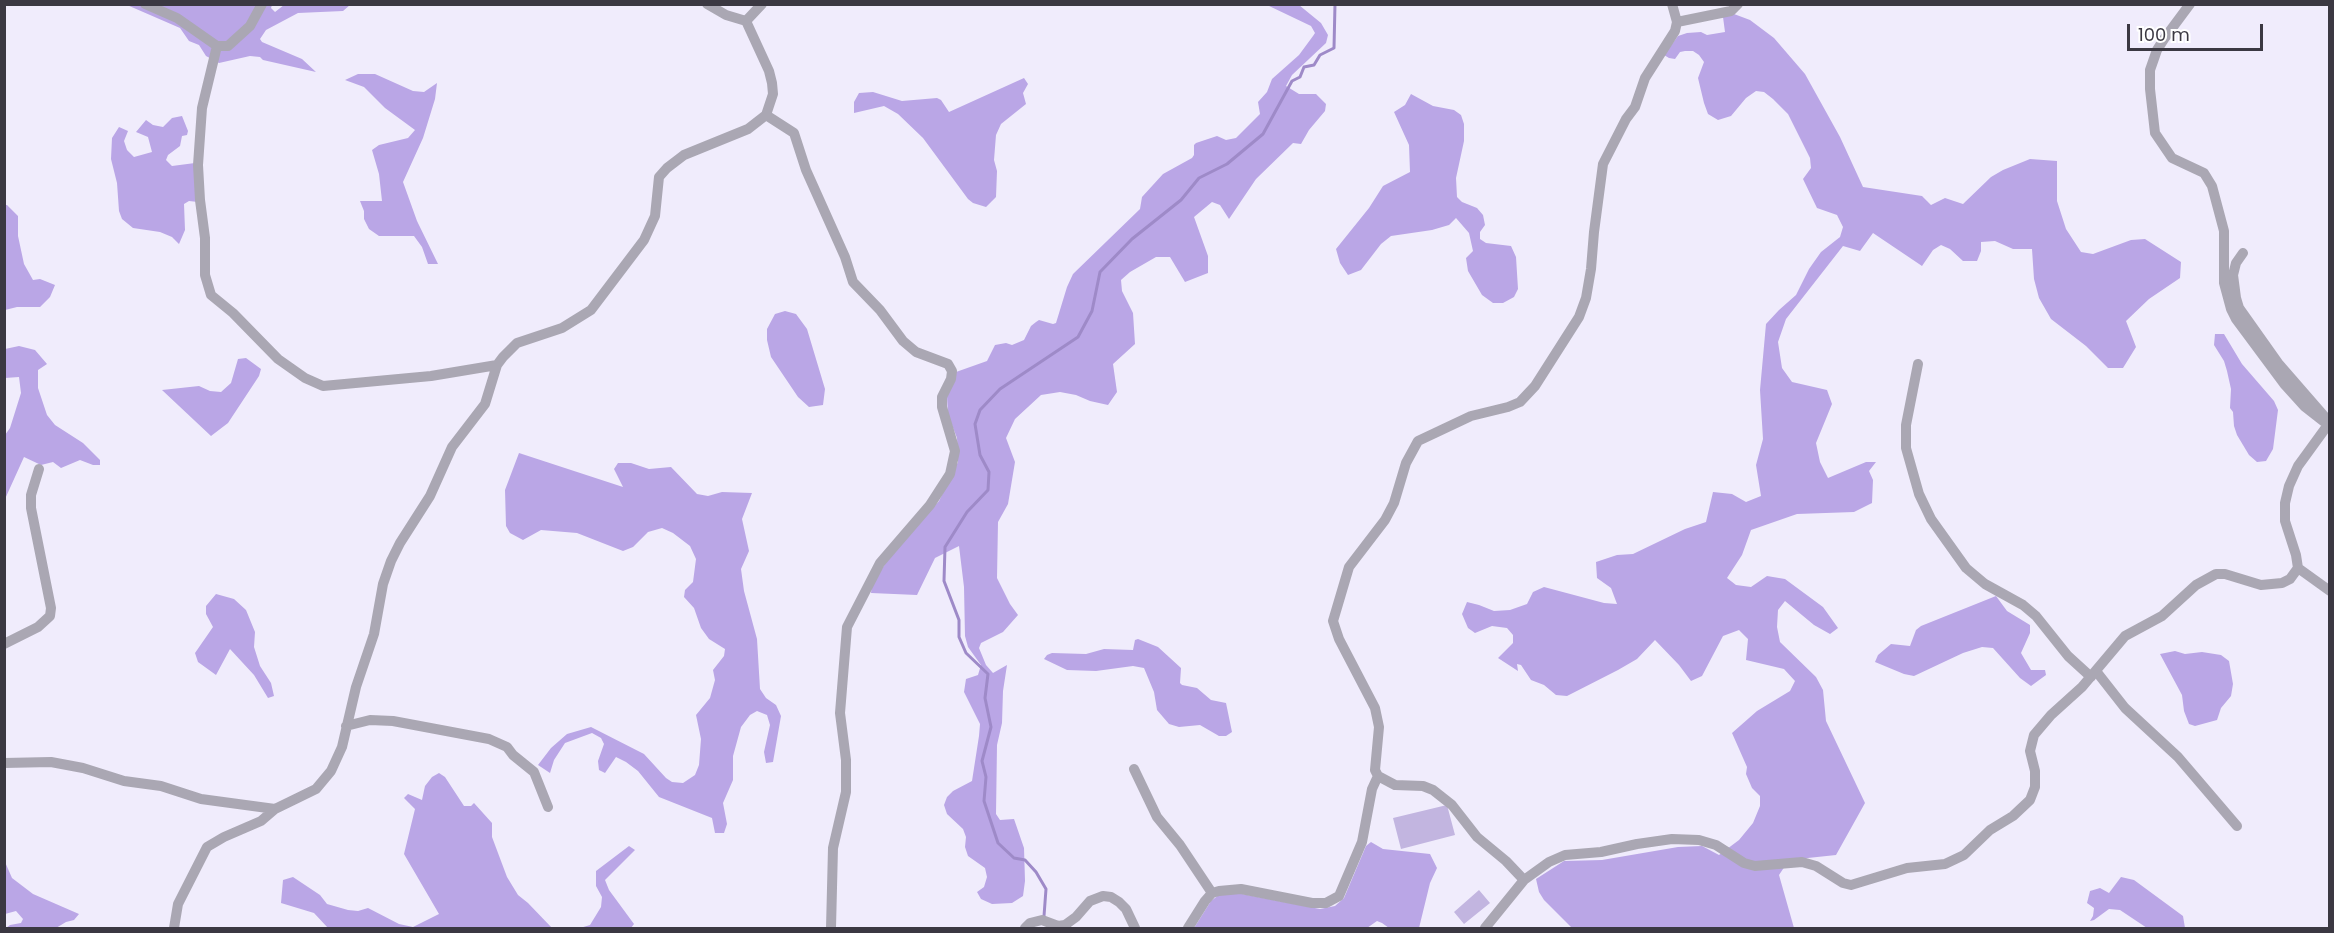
<!DOCTYPE html>
<style>
body{margin:0}
#map{position:relative;width:2334px;height:933px;overflow:hidden;background:#f0ecfc;font-family:Poppins,sans-serif}
canvas{display:block}
.frame{position:absolute;inset:0;border:6px solid #3b3842;pointer-events:none}
.scale{position:absolute;left:2127px;top:24px;width:136px;height:27px;box-sizing:border-box;border:3px solid #3b3842;border-top:0;padding-left:8px;font-size:18px;line-height:21px;white-space:nowrap;color:#3b3842;-webkit-text-stroke:4px #fff;paint-order:stroke}
</style>
<div id="map">
<canvas width="2334" height="933"></canvas>
<div class="frame"></div>
<div class="scale">100 m</div>
</div>
<script>
const ctx = document.querySelector('canvas').getContext('2d');
ctx.lineJoin = 'round';
function fill(path, color) {
  ctx.fillStyle = color;
  ctx.fill(path, 'evenodd');
}
function toPath(rows) {
  const path = new Path2D();
  for (const r of rows) {
    path.moveTo(r[0], r[1]);
    for (let i = 2; i < r.length; i += 2) path.lineTo(r[i], r[i + 1]);
  }
  return path;
}
function trace(path, color, width, dash) {
  ctx.strokeStyle = color;
  ctx.lineWidth = width;
  ctx.lineCap = dash ? 'butt' : 'round';
  ctx.setLineDash(dash || []);
  ctx.stroke(path);
}
const green = toPath([
 [1447,805,1455,835,1401,849,1393,818],
 [1479,890,1490,903,1464,924,1454,912]
]);
const forest = toPath([
 [127,5,272,5,271,8,275,12,284,5,350,5,343,11,298,13,266,30,260,39,262,42,302,59,316,72,263,60,260,57,250,56,219,63,206,56,199,45,189,41,180,28],
 [1267,5,1299,5,1321,23,1328,35,1326,43,1292,75,1286,86,1299,94,1316,94,1326,104,1325,111,1309,130,1301,144,1293,143,1256,179,1229,219,1220,205,1212,202,1194,217,1208,256,1208,273,1185,282,1170,257,1156,257,1130,272,1121,280,1122,291,1133,313,1135,344,1113,364,1117,392,1108,405,1090,401,1076,395,1060,392,1041,395,1015,419,1006,438,1015,462,1008,504,998,522,997,578,1010,604,1018,615,1003,632,981,643,979,648,986,665,993,673,1007,665,1003,691,1002,723,997,745,996,814,1000,820,1014,819,1024,848,1025,881,1023,896,1012,903,992,904,981,899,977,892,984,887,987,877,985,868,968,856,965,847,966,837,963,829,947,814,944,805,947,797,953,791,972,781,979,736,980,724,964,692,966,679,978,675,981,665,968,647,965,636,964,587,959,546,935,558,917,595,871,593,872,585,888,559,939,501,958,462,957,438,948,415,947,397,956,372,987,361,995,345,1006,343,1012,345,1024,340,1031,326,1036,322,1039,320,1053,324,1056,323,1067,287,1073,274,1140,209,1142,197,1163,174,1192,158,1194,155,1194,145,1196,143,1217,136,1226,140,1236,138,1260,114,1258,102,1267,92,1272,79,1299,55,1313,36,1315,33,1311,26],
 [1734,14,1750,20,1774,38,1805,74,1840,137,1863,187,1922,196,1931,205,1945,198,1963,204,1991,177,2003,170,2030,159,2057,161,2057,201,2066,229,2081,252,2093,254,2131,240,2145,239,2181,262,2180,278,2149,299,2126,321,2136,347,2123,368,2108,368,2086,346,2051,319,2039,298,2034,279,2032,249,2013,249,1995,241,1981,242,1981,251,1977,261,1963,261,1950,249,1941,245,1933,250,1922,266,1873,233,1860,251,1843,246,1786,319,1778,342,1782,368,1792,382,1827,390,1832,404,1816,443,1820,462,1828,478,1866,462,1876,462,1869,471,1873,480,1872,503,1854,512,1797,514,1751,530,1742,555,1727,578,1736,585,1751,587,1767,576,1785,579,1823,607,1838,628,1830,634,1814,625,1785,601,1778,610,1777,627,1780,642,1816,677,1823,690,1826,721,1865,803,1836,855,1789,860,1779,875,1794,928,1572,928,1544,900,1539,892,1536,879,1564,861,1602,860,1678,847,1702,846,1719,855,1739,840,1753,823,1760,806,1760,796,1752,788,1746,774,1747,767,1732,733,1757,711,1790,691,1795,681,1784,669,1746,660,1748,639,1739,630,1723,636,1702,676,1691,681,1679,665,1655,640,1637,659,1618,670,1567,696,1556,695,1544,685,1531,680,1521,665,1517,664,1518,671,1498,658,1513,643,1513,635,1507,628,1492,626,1475,633,1468,628,1462,614,1467,602,1479,605,1494,611,1510,610,1527,604,1533,592,1544,587,1604,603,1617,604,1611,588,1597,578,1596,562,1617,555,1633,554,1685,529,1706,522,1713,492,1732,494,1746,502,1761,496,1756,465,1763,439,1760,390,1766,324,1779,310,1796,295,1809,269,1821,252,1840,237,1843,227,1837,215,1817,208,1803,179,1811,168,1810,158,1788,114,1773,99,1764,92,1756,91,1746,98,1731,116,1718,120,1708,114,1704,103,1698,78,1704,62,1699,55,1693,51,1685,51,1680,52,1675,59,1669,58,1664,55,1678,36,1687,33,1701,32,1707,35,1725,32,1723,17],
 [358,74,375,74,413,91,424,92,437,83,435,99,423,138,403,182,417,221,438,264,428,264,422,247,414,236,379,236,369,229,364,219,364,211,360,201,382,201,379,174,372,150,379,145,408,138,415,130,385,108,364,87,345,80],
 [1024,78,1028,84,1023,93,1026,104,1001,124,996,135,994,160,997,171,996,197,986,207,973,203,968,199,923,138,898,114,884,106,854,113,854,102,859,93,873,92,902,101,937,98,941,100,949,112],
 [1411,94,1433,106,1454,110,1461,115,1464,124,1464,141,1456,178,1457,197,1462,202,1477,208,1483,215,1485,225,1480,232,1480,239,1486,243,1511,246,1516,257,1518,289,1514,297,1503,303,1493,303,1482,295,1468,271,1466,258,1473,251,1469,233,1456,218,1449,225,1432,230,1391,236,1381,244,1361,270,1348,275,1340,263,1336,249,1369,208,1383,186,1410,172,1409,145,1394,112,1405,105],
 [182,116,188,131,187,135,182,136,180,146,168,155,166,160,172,166,195,163,198,202,189,201,184,204,185,230,179,244,172,237,160,232,133,228,122,219,119,211,117,183,111,159,112,138,119,127,128,131,124,141,127,150,134,157,152,152,148,137,136,132,146,120,153,125,163,127,172,118],
 [5,205,7,205,18,216,18,236,24,264,33,280,40,279,55,285,50,297,40,307,17,307,5,310],
 [785,311,796,314,807,329,825,389,823,405,809,407,798,397,771,357,767,340,767,329,775,314],
 [2215,334,2224,334,2242,364,2274,401,2278,410,2273,449,2266,461,2257,462,2249,455,2237,435,2234,426,2233,412,2230,408,2231,389,2227,371,2224,361,2214,345],
 [19,346,35,350,47,364,38,370,38,388,47,415,55,425,83,443,100,460,100,465,93,465,80,460,61,468,53,462,41,465,24,457,5,499,5,435,10,428,21,393,19,377,5,378,5,349],
 [246,358,261,369,259,376,228,423,211,436,162,390,199,386,210,391,221,392,231,383,238,359],
 [519,453,623,487,614,469,618,463,631,463,649,469,671,467,697,494,708,496,722,492,752,493,742,519,749,551,741,569,744,591,757,639,760,689,766,698,776,705,781,716,773,762,766,763,764,752,770,725,767,715,757,711,750,715,741,727,733,756,733,780,723,803,727,824,724,833,715,833,712,818,659,797,638,771,626,762,616,757,605,773,599,770,598,761,604,744,601,738,592,733,565,743,554,760,550,773,538,765,551,748,567,734,591,727,644,754,666,778,672,782,683,783,695,775,699,765,701,739,696,715,710,698,715,680,713,670,724,656,725,649,709,639,701,628,694,608,684,597,685,590,693,582,696,559,690,546,673,533,662,528,648,532,633,547,623,551,577,533,541,530,523,540,510,533,506,526,505,490],
 [216,594,234,599,246,610,255,632,254,647,260,666,271,683,274,696,268,698,254,675,230,649,216,675,198,662,195,653,213,627,206,614,206,606],
 [1996,596,2007,611,2030,625,2030,633,2021,653,2031,670,2045,670,2046,675,2031,686,2020,678,1993,648,1982,647,1963,653,1914,676,1904,674,1875,662,1878,655,1891,644,1910,646,1916,630,1921,626],
 [1138,639,1158,647,1181,668,1180,683,1182,685,1197,688,1211,700,1226,703,1232,732,1226,736,1219,736,1200,725,1179,727,1169,724,1157,710,1154,692,1144,668,1133,666,1096,671,1067,670,1044,659,1047,655,1052,653,1086,654,1104,649,1133,650,1135,640],
 [2175,651,2185,654,2202,652,2221,655,2229,661,2233,684,2231,696,2221,708,2217,720,2195,726,2189,724,2184,711,2182,695,2160,654],
 [439,773,445,777,464,806,471,806,474,803,492,823,492,837,507,877,518,895,528,903,552,928,328,928,314,913,281,903,283,880,293,877,320,895,327,904,348,910,358,911,368,908,399,924,413,927,439,914,404,854,415,809,404,798,408,794,422,800,425,786,432,777],
 [1371,842,1383,849,1430,854,1437,868,1430,883,1419,928,1389,928,1382,923,1377,921,1367,928,1194,928,1211,901,1220,894,1232,892,1320,909,1335,906,1344,898,1366,846],
 [629,846,635,850,605,880,609,890,634,924,631,928,580,928,590,925,601,907,602,897,596,886,596,871],
 [5,862,12,878,33,894,79,914,74,920,66,922,56,928,6,928,10,925,21,923,23,919,16,911,5,914],
 [2121,877,2134,880,2183,916,2185,928,2147,928,2120,910,2109,909,2094,920,2090,921,2093,916,2094,908,2087,903,2090,891,2100,888,2109,893]
]);
const stream = toPath([
 [1044,916,1046,889,1036,872,1025,860,1014,858,998,843,984,801,986,777,982,761,991,727,985,698,988,674,966,653,959,637,959,620,944,581,945,547,967,512,988,490,989,472,980,455,975,424,980,410,1000,389,1078,337,1092,311,1100,272,1132,239,1181,200,1199,178,1227,164,1263,134,1292,81,1300,77,1304,67,1314,65,1320,55,1334,48,1335,4]
]);
const street = toPath([
 [145,4,177,18,217,46,228,46,250,26,262,4],
 [707,4,726,15,746,21],
 [2190,4,2164,39,2157,50,2150,70,2150,89,2155,133,2172,158,2204,173,2212,186,2224,231,2224,283,2231,309,2236,319,2285,385,2304,406,2327,424],
 [1677,22,1731,11,1738,4],
 [217,46,202,108,198,165,200,200,205,238,205,275,211,295,233,313,278,359,305,378,323,386,431,376,497,365],
 [766,115,794,133,806,170,845,257,853,282,880,310,903,341,916,352,948,364,952,371,951,379,942,397,942,407,955,451,950,474,930,505,880,563,847,627,840,713,846,760,846,792,833,848,831,928],
 [2243,253,2236,263,2233,275,2236,298,2239,308,2278,363,2325,417],
 [1918,364,1906,425,1906,448,1919,494,1931,519,1966,568,1985,584,2023,605,2036,616,2068,656,2091,677],
 [2298,568,2330,591],
 [4,644,38,627,50,616,51,608,31,508,31,495,39,469],
 [2096,671,2125,708,2178,757,2237,826],
 [346,726,370,720,393,721,489,739,507,747,513,755,534,772,548,807],
 [4,763,51,762,83,768,124,781,161,786,201,799,275,809],
 [1134,769,1157,817,1180,845,1212,893],
 [1524,880,1506,861,1477,837,1452,805,1433,790,1423,786,1395,785,1378,776,1375,770,1379,727,1375,708,1339,639,1333,621,1349,567,1385,520,1394,503,1406,463,1418,441,1471,416,1508,407,1520,402,1535,386,1579,317,1586,298,1591,269,1594,232,1603,164,1626,119,1635,107,1645,78,1675,31,1677,22,1672,4],
 [174,928,178,904,207,847,224,837,261,821,275,809,316,789,331,771,342,747,356,687,374,634,383,584,391,561,400,543,430,496,452,447,485,404,497,365,503,357,517,343,562,328,591,310,644,240,655,216,659,177,667,168,684,155,748,129,766,115,773,94,772,83,769,71,746,21,762,4],
 [1025,928,1030,923,1042,920,1058,926,1065,925,1076,917,1090,901,1103,896,1111,897,1119,902,1126,909,1135,928],
 [1188,928,1205,901,1212,893,1219,891,1241,889,1312,903,1326,903,1339,896,1362,842,1372,789,1378,776],
 [1485,928,1524,880,1549,862,1565,855,1601,852,1637,844,1672,839,1699,840,1716,845,1744,863,1755,866,1802,862,1816,866,1843,883,1851,885,1907,868,1945,864,1964,855,1990,830,2013,816,2030,800,2035,787,2035,771,2030,751,2034,735,2051,715,2082,687,2125,636,2162,616,2196,585,2216,574,2225,574,2261,585,2282,583,2290,579,2298,568,2296,555,2285,521,2285,503,2289,486,2298,466,2330,422]
]);
fill(green, '#c2b5e0');
fill(forest, '#baa6e6');
trace(stream, '#9e8ac8', 3);
trace(street, '#aaa7b3', 10);
</script>
